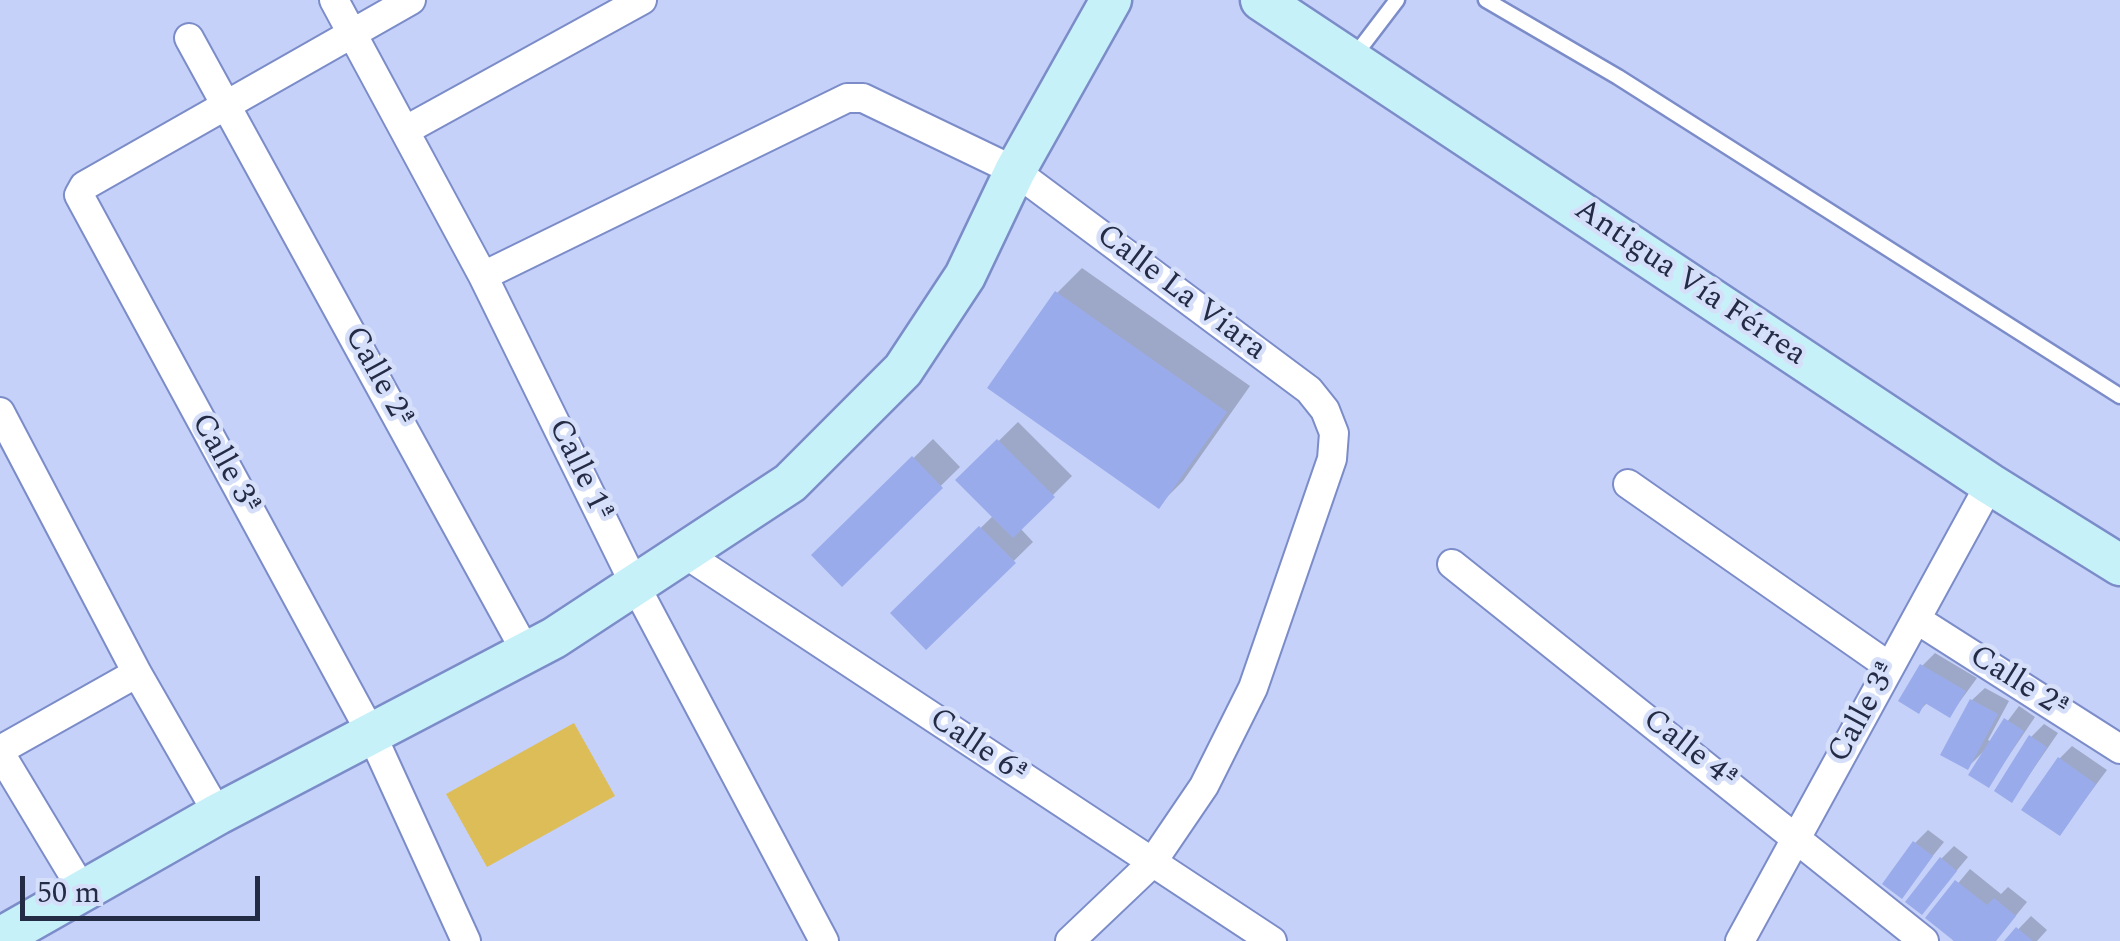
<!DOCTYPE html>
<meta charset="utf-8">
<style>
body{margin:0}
#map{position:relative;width:2120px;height:941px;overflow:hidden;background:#c5d1f9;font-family:Spectral,serif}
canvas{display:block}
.scale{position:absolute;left:20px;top:876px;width:240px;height:45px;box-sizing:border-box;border:5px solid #242b44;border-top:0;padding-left:12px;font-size:30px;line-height:35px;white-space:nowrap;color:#242b44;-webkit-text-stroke:8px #d6dffa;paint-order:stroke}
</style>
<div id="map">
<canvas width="2120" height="941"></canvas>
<div class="scale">50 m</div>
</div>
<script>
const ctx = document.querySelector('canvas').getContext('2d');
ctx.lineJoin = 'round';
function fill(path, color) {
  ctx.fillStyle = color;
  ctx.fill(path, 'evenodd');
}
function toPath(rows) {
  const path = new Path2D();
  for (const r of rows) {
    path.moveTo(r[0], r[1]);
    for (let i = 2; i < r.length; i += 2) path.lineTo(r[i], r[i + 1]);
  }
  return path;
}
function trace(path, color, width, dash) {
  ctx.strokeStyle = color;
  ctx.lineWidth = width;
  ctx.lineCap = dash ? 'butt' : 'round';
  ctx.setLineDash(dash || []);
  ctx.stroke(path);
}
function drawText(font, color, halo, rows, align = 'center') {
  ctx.font = font + ' Spectral,serif';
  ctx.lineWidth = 9;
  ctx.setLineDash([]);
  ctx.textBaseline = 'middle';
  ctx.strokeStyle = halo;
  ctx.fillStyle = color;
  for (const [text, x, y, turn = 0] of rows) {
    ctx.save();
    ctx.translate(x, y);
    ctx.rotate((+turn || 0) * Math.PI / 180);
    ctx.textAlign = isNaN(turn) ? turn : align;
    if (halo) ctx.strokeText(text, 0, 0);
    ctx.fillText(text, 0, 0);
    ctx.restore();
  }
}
const green = toPath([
 [574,723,615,796,487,867,446,794]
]);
const shadow = toPath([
 [1082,268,1250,386,1183,481,1159,505,1057,293],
 [1018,422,1072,476,1020,528,1033,542,926,647,893,613,994,515,959,480],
 [933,439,960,467,842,583,814,555],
 [1935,653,1977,678,1950,715,1928,702,1919,711,1922,666],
 [1985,688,2009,701,1988,740,1992,742,2019,706,2035,717,1989,785,1985,750,1968,767,1972,700],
 [2044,724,2058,733,2012,800,2031,737],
 [2072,746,2107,770,2060,833,2060,758],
 [1928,830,1944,842,1901,895,1915,843],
 [1954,846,1968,857,1922,912,1942,858],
 [1970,869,2001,894,2008,887,2027,902,1995,941,1954,941,1929,918],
 [2031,916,2047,930,2037,941,2007,941]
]);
const building = toPath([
 [1055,291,1227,412,1159,509,987,388],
 [997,439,1055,497,1013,538,955,480],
 [912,456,943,488,842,587,811,555],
 [979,526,1016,563,926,650,890,613],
 [1920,664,1966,691,1950,718,1925,703,1919,714,1898,701],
 [1970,699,1998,714,1968,770,1940,755],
 [2004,718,2024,731,1989,788,1968,775],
 [2029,735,2047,747,2012,803,1994,791],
 [2058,757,2096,784,2060,836,2021,810],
 [1913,841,1933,856,1902,899,1882,884],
 [1940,857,1957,871,1922,915,1905,902],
 [1955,880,1987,905,1994,898,2016,916,1996,941,1954,941,1925,918],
 [2016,927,2033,941,2004,941]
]);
const lane = toPath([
 [1486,0,1618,77,2120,396],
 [1352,59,1397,0]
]);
const street = toPath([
 [334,0,483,276,635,585,824,941],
 [411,0,84,186,79,195,371,733,466,941],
 [189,38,526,652],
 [406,130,642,0],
 [483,276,847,98,863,98,1015,171,1309,390,1325,410,1334,433,1332,459,1253,688,1204,786,1151,864,1070,941],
 [0,412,137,673,218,814],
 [1628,484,1890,667],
 [684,553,1272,941],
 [1452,564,1924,941],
 [1916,619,2120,749],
 [0,750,137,673],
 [0,753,83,891],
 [1740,941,1990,484]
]);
const secondary = toPath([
 [1261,0,1990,484,2120,565],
 [0,938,218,814,554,638,790,483,903,370,965,276,1015,171,1111,0]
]);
const streetNames = [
 ["Antigua Vía Férrea",1689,284,34],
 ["Calle La Viara",1180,294,37],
 ["Calle 2ª",377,378,61],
 ["Calle 3ª",224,465,61],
 ["Calle 1ª",579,471,64],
 ["Calle 2ª",2018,684,32],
 ["Calle 3ª",1865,713,-61],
 ["Calle 6ª",977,748,34],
 ["Calle 4ª",1689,751,38]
];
fill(green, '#ddbd57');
fill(shadow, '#0003');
fill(building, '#99abeb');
trace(lane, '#7b8cc9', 19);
trace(street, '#7b8cc9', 32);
trace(secondary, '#7b8cc9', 45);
trace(lane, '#fff', 14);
trace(street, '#fff', 28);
trace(secondary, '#c7f1f9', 40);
drawText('32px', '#242b44', '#d6dffa', streetNames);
</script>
